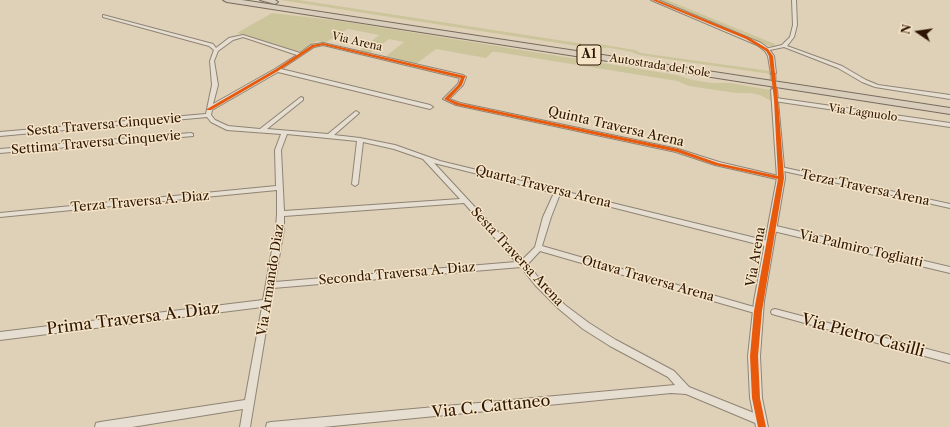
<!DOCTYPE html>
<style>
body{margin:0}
#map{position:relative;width:950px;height:427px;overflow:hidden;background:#dfd1b8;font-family:"Libre Caslon Text",serif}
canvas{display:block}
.north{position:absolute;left:898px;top:12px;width:40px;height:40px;-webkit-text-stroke:3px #f5e4c6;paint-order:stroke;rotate:283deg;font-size:11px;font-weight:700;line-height:16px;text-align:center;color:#2e1504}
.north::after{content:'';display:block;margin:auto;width:14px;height:18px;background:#2e1504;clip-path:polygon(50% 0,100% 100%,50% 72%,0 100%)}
</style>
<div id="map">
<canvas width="950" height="427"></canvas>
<div class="north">N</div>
</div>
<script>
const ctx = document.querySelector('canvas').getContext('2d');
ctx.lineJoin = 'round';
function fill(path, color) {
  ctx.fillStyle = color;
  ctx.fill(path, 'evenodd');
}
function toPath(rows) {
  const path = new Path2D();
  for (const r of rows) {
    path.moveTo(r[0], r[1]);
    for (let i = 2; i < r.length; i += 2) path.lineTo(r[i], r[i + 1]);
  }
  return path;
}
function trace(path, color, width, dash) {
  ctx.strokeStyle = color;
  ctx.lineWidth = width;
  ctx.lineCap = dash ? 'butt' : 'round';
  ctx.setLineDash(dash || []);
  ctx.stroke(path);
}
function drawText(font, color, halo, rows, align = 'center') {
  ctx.font = font + ' "Libre Caslon Text",serif';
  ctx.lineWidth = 3;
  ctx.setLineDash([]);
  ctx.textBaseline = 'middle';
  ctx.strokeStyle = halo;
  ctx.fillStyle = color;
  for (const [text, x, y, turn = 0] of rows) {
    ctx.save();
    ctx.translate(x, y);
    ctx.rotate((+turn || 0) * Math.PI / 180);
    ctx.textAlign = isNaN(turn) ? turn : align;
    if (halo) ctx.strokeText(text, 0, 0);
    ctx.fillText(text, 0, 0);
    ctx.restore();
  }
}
const green = toPath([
 [280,0,299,0,584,44,599,44,635,50,641,53,770,71,770,74,639,55,632,52,610,48,584,47],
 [657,0,667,0,775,44,774,46,768,46,750,37],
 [272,13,341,21,677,75,693,80,712,83,730,83,771,90,771,101,760,95,750,93,736,93,689,86,677,81,497,52,492,52,486,58,436,49,416,64,385,57,404,42,389,39,370,53,359,51,379,35,348,29,325,43,317,41,299,52,237,33]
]);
const tertiaryTunnel = toPath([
 [773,73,774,90]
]);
const minor = toPath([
 [792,0,796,0,797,25,794,37,787,46,842,66,866,80,878,85,950,95,950,99,875,87,862,82,838,68,784,47,765,51,765,49,782,45,790,37,793,25,792,0],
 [103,15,213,44,216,48,229,38,243,35,300,53,311,45,323,43,463,75,466,77,463,85,449,99,460,103,678,149,719,162,783,177,784,178,781,180,715,165,676,152,456,105,443,99,458,84,460,78,323,45,314,47,281,69,430,105,433,107,430,109,278,72,212,110,211,115,215,120,228,126,260,129,301,97,303,98,303,100,267,129,328,134,356,111,359,113,358,114,334,135,360,138,395,145,440,161,772,242,773,244,772,246,769,247,560,194,551,217,542,246,761,309,762,311,761,313,758,314,540,251,528,264,541,281,565,305,589,323,616,340,674,371,689,387,764,417,765,420,764,423,760,425,686,394,671,393,323,427,266,427,267,423,271,422,675,385,668,377,610,346,583,329,559,309,535,285,521,267,273,288,250,427,240,427,243,409,132,427,95,427,96,423,100,422,245,400,262,307,0,340,0,332,263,300,276,228,277,214,277,190,0,217,0,213,276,186,275,150,281,134,227,130,211,122,207,117,0,136,0,132,206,114,212,85,210,61,214,50,209,46,103,17,103,15],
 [243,37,297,55,275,69,213,104,218,85,214,61,218,51,233,40,243,37],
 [287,134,357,141,352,184,355,186,358,184,363,142,394,149,423,159,460,199,284,211,281,150,287,134],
 [434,163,554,193,543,217,535,247,523,259,434,163],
 [464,203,516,262,275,282,284,228,284,216,464,203],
 [776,98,950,123,950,127,774,101,773,100,776,98],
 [191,133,193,134,193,136,0,153,0,149,191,133],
 [781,167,950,204,950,208,779,170,778,169,781,167],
 [772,225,950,267,950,273,769,230,768,228,769,226,772,225],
 [775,309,950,355,950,363,772,314,771,312,772,310,775,309]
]);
const tertiary = toPath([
 [651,0,658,0,761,43,769,49,774,56,776,73,771,74,768,56,765,51,757,45,651,0],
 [774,88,777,90,785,178,764,301,760,356,762,398,768,427,756,427,750,398,748,356,754,301,777,178,771,90,774,88]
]);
const trunk = toPath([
 [260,0,275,0,278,2,275,4,260,0]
]);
const motorway = toPath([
 [223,0,242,0,950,108,950,114,227,2,223,0]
]);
const cycleway = toPath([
 [652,0,657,0,748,37,768,49,773,56,778,100,784,178,762,311,758,356,760,398,766,427,758,427,752,398,750,356,754,311,778,179,715,165,677,152,456,105,444,99,458,85,461,78,323,45,314,47,278,71,211,110,207,110,207,109,276,69,312,45,323,43,465,76,465,77,462,85,449,99,459,103,678,149,718,163,778,176,774,100,769,56,766,51,746,39,652,0]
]);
const farStreetnames = [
 ["Via Arena",357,42,13],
 ["Autostrada del Sole",660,66,9],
 ["Via Lagnuolo",863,113,8]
];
const shields = [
 [589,55,24]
];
const shieldNames = [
 ["A1",589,55]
];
const streetNames = [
 ["Sesta Traversa Cinquevie",104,125,-5],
 ["Quinta Traversa Arena",616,127,13],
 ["Settima Traversa Cinquevie",96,143,-5],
 ["Quarta Traversa Arena",543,187,14],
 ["Terza Traversa Arena",865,188,12],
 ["Terza Traversa A. Diaz",140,202,-5],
 ["Via Palmiro Togliatti",861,249,13],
 ["Sesta Traversa Arena",517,257,47],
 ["Via Arena",756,257,-80],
 ["Seconda Traversa A. Diaz",397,274,-5],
 ["Ottava Traversa Arena",648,279,16],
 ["Via Armando Diaz",271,280,-81]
];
const nearStreetnames = [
 ["Prima Traversa A. Diaz",133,319,-7],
 ["Via Pietro Casilli",863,336,15],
 ["Via C. Cattaneo",491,407,-6]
];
fill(green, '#ccc59c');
trace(tertiaryTunnel, '#bcab94', 7, [7, 3.5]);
trace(minor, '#8f8474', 2);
trace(tertiary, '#8f8474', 2);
trace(trunk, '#766b5d', 2);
trace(motorway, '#766b5d', 2);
fill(minor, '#e5ded1');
fill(tertiary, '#e5ded1');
fill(trunk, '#d9cebc');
fill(motorway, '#d9cebc');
fill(cycleway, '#e8590c');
drawText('11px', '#2e1504', '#f5e4c6', farStreetnames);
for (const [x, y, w] of shields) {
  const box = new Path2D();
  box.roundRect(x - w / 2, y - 10, w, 20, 3);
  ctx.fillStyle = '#f5e4c6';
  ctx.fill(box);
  trace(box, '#2e1504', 1);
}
drawText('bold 12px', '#2e1504', null, shieldNames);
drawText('13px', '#2e1504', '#f5e4c6', streetNames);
drawText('16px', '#2e1504', '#f5e4c6', nearStreetnames);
</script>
